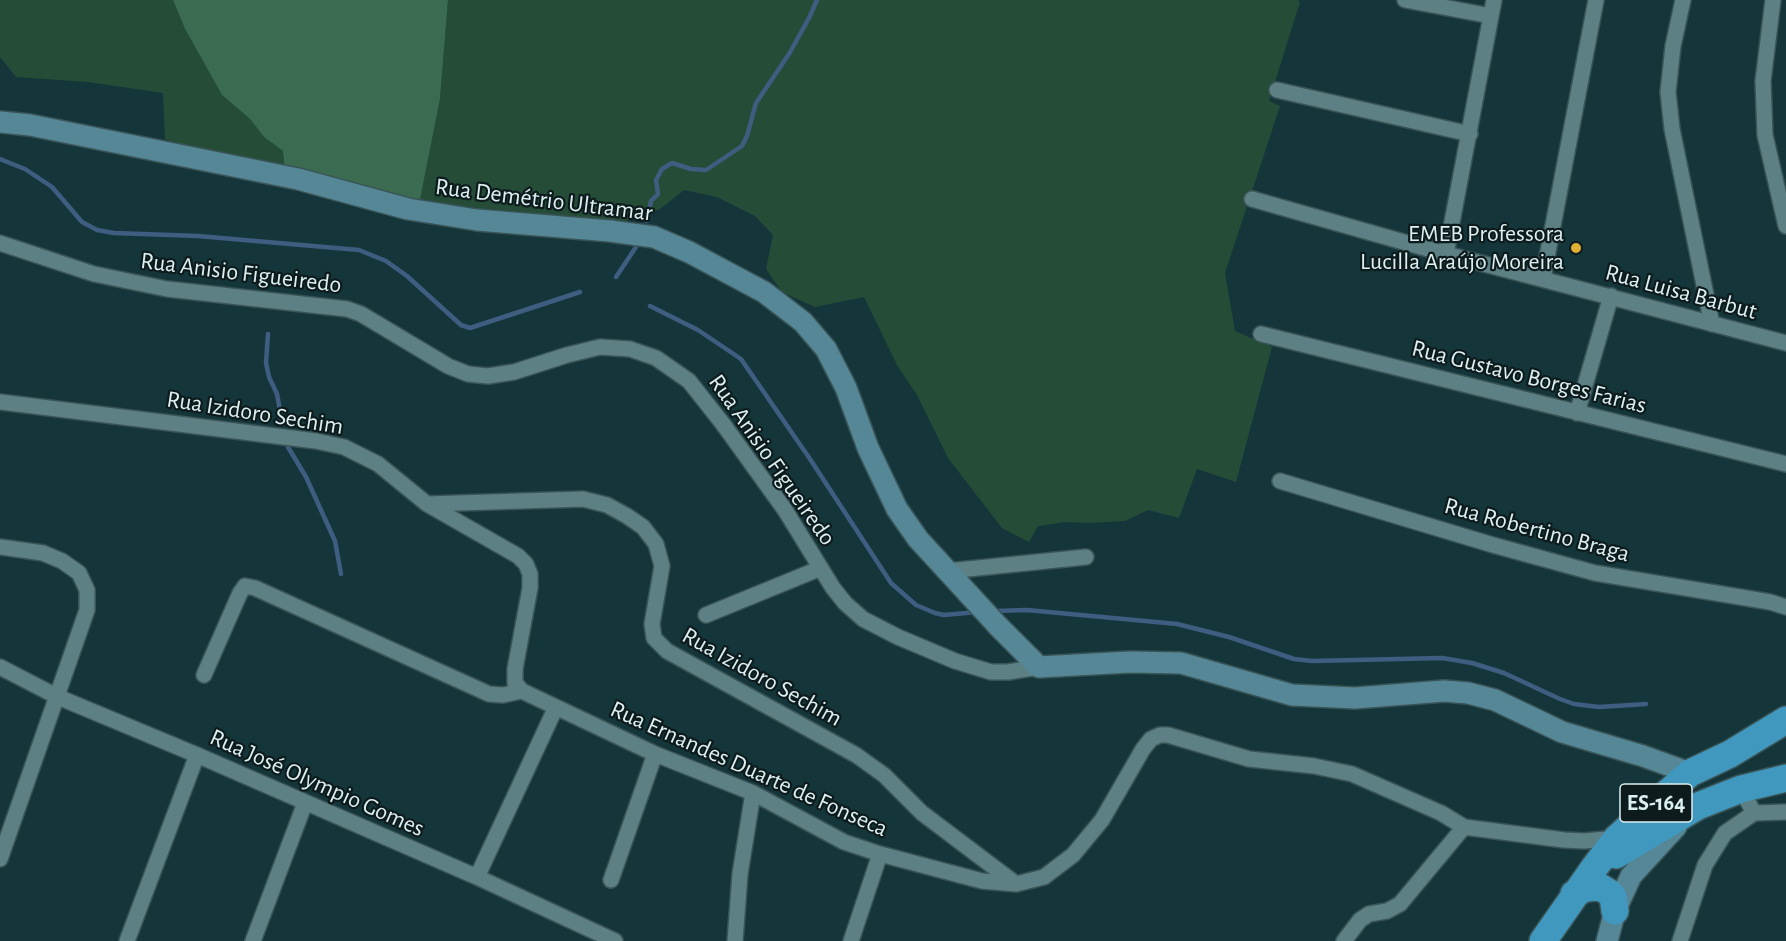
<!DOCTYPE html>
<meta charset="utf-8">
<style>
body{margin:0}
canvas{display:block;background:#14363a}
</style>
<canvas width="1786" height="941"></canvas>
<script>
const ctx = document.querySelector('canvas').getContext('2d');
ctx.lineJoin = 'round';
function fill(path, color) {
  ctx.fillStyle = color;
  ctx.fill(path, 'evenodd');
}
function toPath(rows) {
  const path = new Path2D();
  for (const r of rows) {
    path.moveTo(r[0], r[1]);
    for (let i = 2; i < r.length; i += 2) path.lineTo(r[i], r[i + 1]);
  }
  return path;
}
function trace(path, color, width, dash) {
  ctx.strokeStyle = color;
  ctx.lineWidth = width;
  ctx.lineCap = dash ? 'butt' : 'round';
  ctx.setLineDash(dash || []);
  ctx.stroke(path);
}
function drawText(font, color, halo, rows, align = 'center') {
  ctx.font = font + ' "Alegreya Sans",sans-serif';
  ctx.lineWidth = 4.5;
  ctx.setLineDash([]);
  ctx.textBaseline = 'middle';
  ctx.strokeStyle = halo;
  ctx.fillStyle = color;
  for (const [text, x, y, turn = 0] of rows) {
    ctx.save();
    ctx.translate(x, y);
    ctx.rotate((+turn || 0) * Math.PI / 180);
    ctx.textAlign = isNaN(turn) ? turn : align;
    if (halo) ctx.strokeText(text, 0, 0);
    ctx.fillText(text, 0, 0);
    ctx.restore();
  }
}
const green = toPath([
 [0,0,173,0,185,29,222,95,250,119,264,137,283,151,284,163,282,168,184,146,165,139,163,93,88,82,16,77,0,57],
 [448,0,1298,0,1300,2,1269,101,1280,106,1225,273,1235,331,1272,347,1236,482,1197,469,1179,518,1148,510,1125,521,1089,523,1066,522,1038,526,1029,542,1002,528,948,458,917,395,897,365,864,297,815,307,782,292,766,269,773,235,755,216,717,197,684,190,660,209,626,221,583,228,419,205,440,99]
]);
const forest = toPath([
 [173,0,448,0,440,99,419,205,282,168,284,163,283,151,264,137,250,119,222,95,185,29]
]);
const stream = toPath([
 [0,159,25,169,52,187,82,222,97,230,114,233,198,236,359,250,386,261,407,276,461,325,470,328,580,292],
 [647,221,651,201,658,194,656,180,662,169,672,163,691,169,706,170,742,146,747,136,756,103,789,54,809,18,817,0],
 [616,277,636,247],
 [650,306,698,330,741,359,810,459,891,583,916,605,935,613,944,615,977,612],
 [268,334,266,363,269,377,277,394,282,422],
 [288,447,306,477,335,541,341,574],
 [995,611,1027,610,1177,624,1229,637,1294,659,1312,661,1442,658,1472,663,1504,673,1560,699,1574,704,1599,707,1646,704]
]);
const street = toPath([
 [1405,0,1491,16],
 [1683,0,1673,46,1668,92,1672,129,1712,324],
 [1773,0,1763,81,1765,135,1786,226],
 [1277,90,1470,134],
 [1252,199,1446,254,1786,343],
 [0,243,94,274,167,289,347,309,361,314,448,366,468,374,488,376,514,372,567,355,600,347,630,349,656,358,689,381,723,424,785,510,833,588,845,603,863,619,898,637,955,661,991,672,1008,672,1039,667],
 [1446,254,1494,0],
 [1543,278,1596,0],
 [1261,334,1786,464],
 [0,402,316,441,344,447,378,464,427,504,583,499,607,505,627,516,643,527,656,544,662,566,652,624,654,638,667,651,856,755,884,775,922,813,1016,884],
 [1577,413,1611,296],
 [1280,481,1493,545,1595,573,1770,602,1786,607],
 [427,504,518,556,526,564,530,574,530,588,515,669,515,683,522,691,655,754,753,793,844,842,880,854,982,881,1016,884,1044,877,1073,855,1102,820,1143,749,1151,739,1160,735,1168,735,1249,759,1314,766,1352,774,1441,813,1464,827,1564,840,1584,841,1617,838],
 [0,547,43,553,62,561,79,573,87,590,87,610,0,859],
 [948,571,1086,557],
 [706,615,821,568],
 [0,667,58,697,197,755,477,877,615,941],
 [204,675,240,593,245,586,255,588,489,694,503,695,522,691],
 [1754,813,1786,812],
 [477,877,556,707],
 [611,880,655,754],
 [127,941,197,755],
 [253,941,305,803],
 [735,941,740,874,753,793],
 [851,941,880,854],
 [1344,941,1360,920,1369,914,1387,911,1400,904,1464,827],
 [1680,941,1705,865,1725,833,1754,813,1741,789]
]);
const secondary = toPath([
 [0,122,30,125,298,179,408,209,477,220,610,231,654,237,689,252,764,292,803,322,826,349,846,388,868,448,897,509,918,539,998,626,1039,667,1130,662,1181,663,1292,695,1355,698,1444,691,1468,693,1495,700,1562,732,1643,756,1690,773],
 [1607,941,1615,911,1631,876,1676,827]
]);
const highway = toPath([
 [1616,855,1698,806,1741,789,1786,778],
 [1574,894,1586,888,1600,887,1610,893,1613,897,1615,911],
 [1543,941,1594,868,1617,838,1637,820,1690,773,1730,754,1786,720]
]);
const markers = [
 [1576,248,6,"#dfb034"]
];
const shields = [
 [1656,803,72]
];
const shieldNames = [
 ["ES-164",1656,803]
];
const streetNames = [
 ["Rua Demétrio Ultramar",544,200,7],
 ["Rua Anisio Figueiredo",241,273,7],
 ["Rua Luisa Barbut",1681,292,15],
 ["Rua Gustavo Borges Farias",1529,377,14],
 ["Rua Izidoro Sechim",255,413,9],
 ["Rua Anisio Figueiredo",772,460,55],
 ["Rua Robertino Braga",1537,530,15],
 ["Rua Izidoro Sechim",762,677,29],
 ["Rua Ernandes Duarte de Fonseca",749,769,24],
 ["Rua José Olympio Gomes",317,783,24]
];
const poiNames = [
 ["EMEB Professora",1564,234],
 ["Lucilla Araújo Moreira",1564,262]
];
fill(green, '#244c36');
fill(forest, '#3b6b50');
trace(stream, '#3f5d80', 4.5);
trace(street, '#395457', 18);
trace(secondary, '#395457', 24);
trace(highway, '#395457', 30);
trace(street, '#5d8085', 15);
trace(secondary, '#558796', 21);
trace(highway, '#4198be', 27);
for (const [x, y, r, color] of markers) {
  const dot = new Path2D();
  dot.arc(x, y, r, 0, 2 * Math.PI);
  ctx.fillStyle = color;
  ctx.fill(dot);
  trace(dot, '#0d1b1d', 2);
}
for (const [x, y, w] of shields) {
  const box = new Path2D();
  box.roundRect(x - w / 2, y - 19, w, 38, 4.5);
  ctx.fillStyle = '#0d1b1d';
  ctx.fill(box);
  trace(box, '#dceff1', 1.5);
}
drawText('bold 22px', '#dceff1', null, shieldNames);
drawText('24px', '#dceff1', '#0d1b1d', streetNames);
drawText('24px', '#dceff1', '#0d1b1d', poiNames, 'right');
</script>
